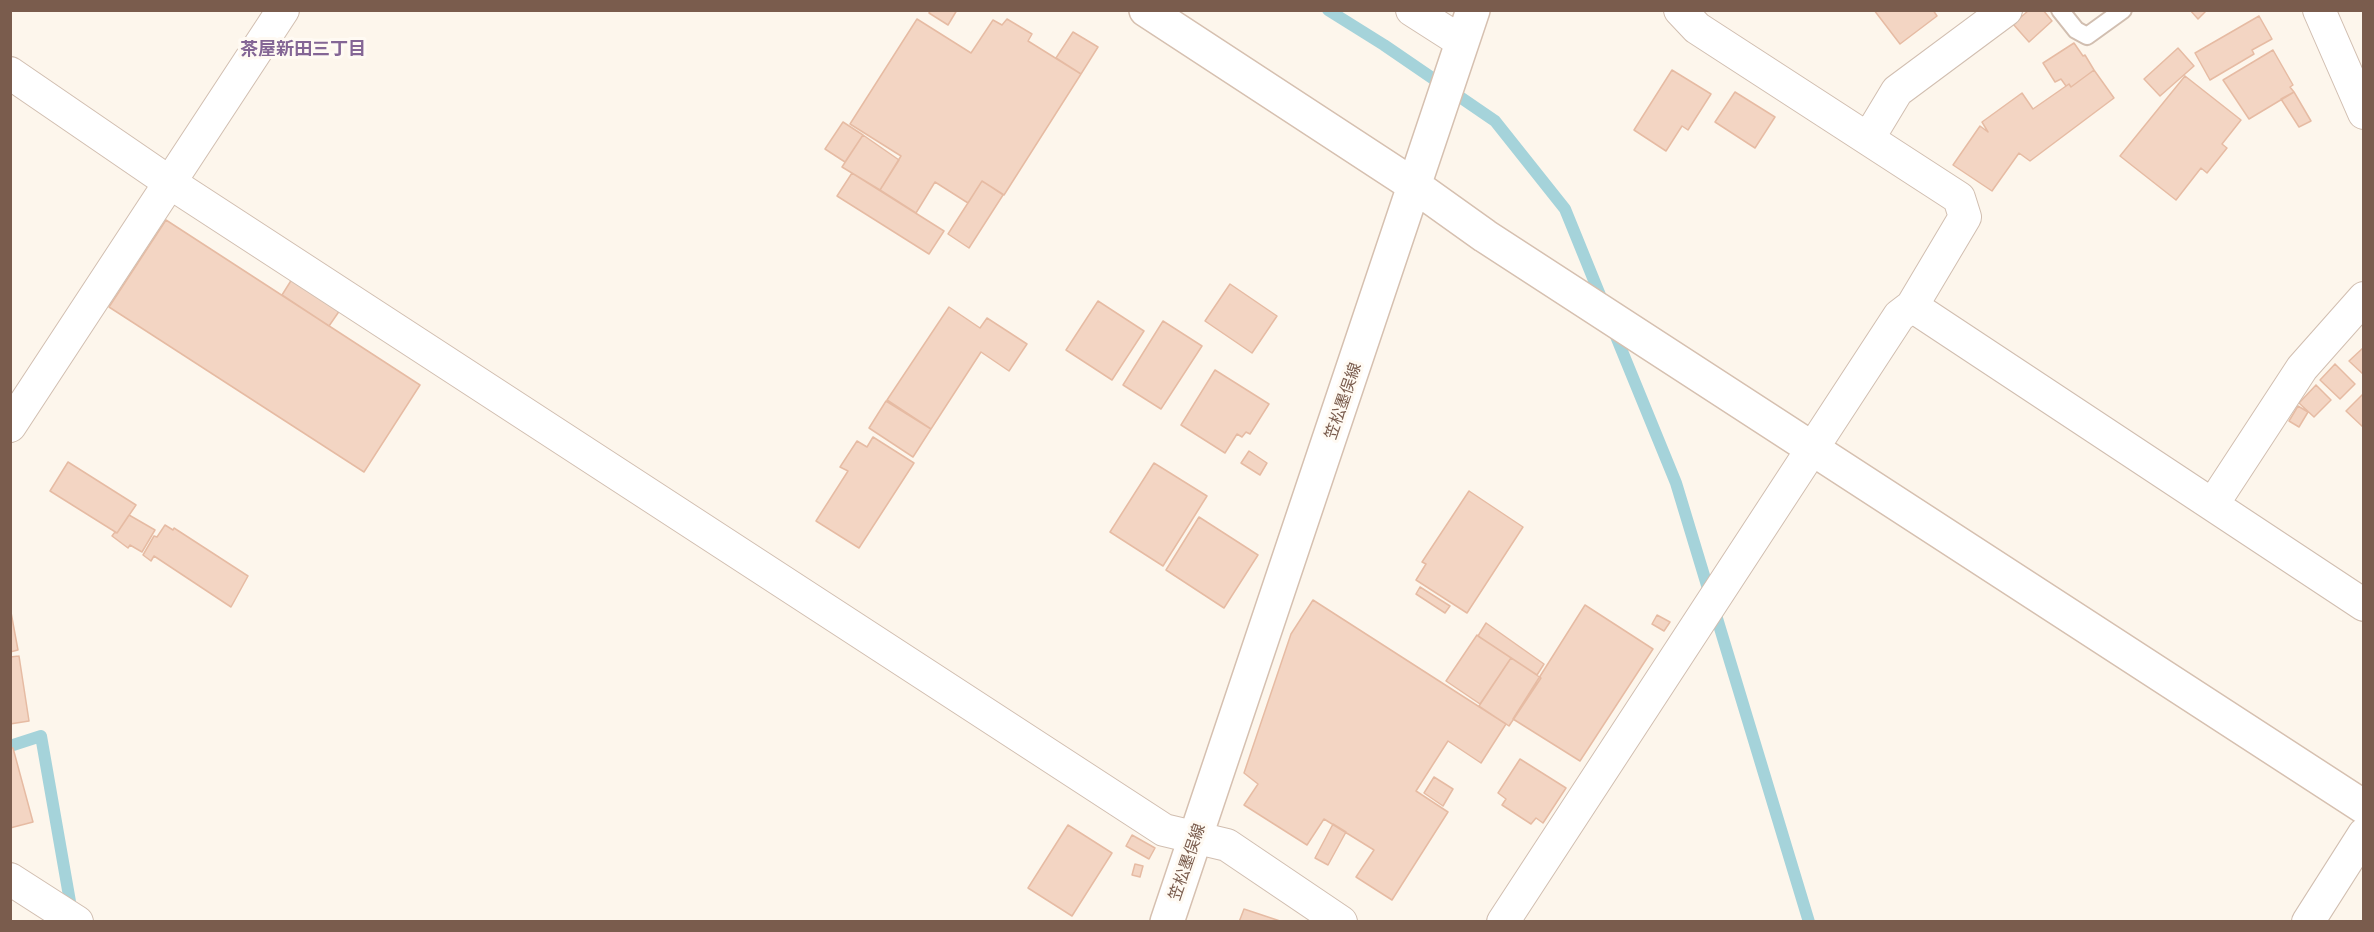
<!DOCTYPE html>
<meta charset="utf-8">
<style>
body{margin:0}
#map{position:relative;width:2374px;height:932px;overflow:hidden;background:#fdf6ec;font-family:Ubuntu,sans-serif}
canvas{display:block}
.frame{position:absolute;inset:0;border:12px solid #7a5c4d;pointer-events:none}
</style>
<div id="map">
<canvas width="2374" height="932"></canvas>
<div class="frame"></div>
</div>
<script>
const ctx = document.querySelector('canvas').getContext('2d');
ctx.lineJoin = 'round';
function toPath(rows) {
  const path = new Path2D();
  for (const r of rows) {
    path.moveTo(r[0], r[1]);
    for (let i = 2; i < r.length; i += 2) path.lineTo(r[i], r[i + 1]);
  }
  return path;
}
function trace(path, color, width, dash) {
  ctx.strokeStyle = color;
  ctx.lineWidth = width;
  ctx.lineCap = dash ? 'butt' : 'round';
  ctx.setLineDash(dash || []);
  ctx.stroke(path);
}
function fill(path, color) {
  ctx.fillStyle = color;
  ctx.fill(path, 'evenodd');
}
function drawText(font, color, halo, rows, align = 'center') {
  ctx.font = font + ' Ubuntu,"Noto Sans JP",sans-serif';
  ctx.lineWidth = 6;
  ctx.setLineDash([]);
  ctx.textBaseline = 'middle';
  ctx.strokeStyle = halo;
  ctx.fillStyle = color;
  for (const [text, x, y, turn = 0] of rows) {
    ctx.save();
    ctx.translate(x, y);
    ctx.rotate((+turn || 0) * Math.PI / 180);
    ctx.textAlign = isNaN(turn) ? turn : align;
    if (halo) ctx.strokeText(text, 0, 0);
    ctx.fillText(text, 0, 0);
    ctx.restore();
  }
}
const stream = toPath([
 [1328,10,1384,45,1495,121,1565,209,1604,305],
 [1613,329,1676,483,1809,922],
 [10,746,41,736,72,913]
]);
const building = toPath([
 [931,10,957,10,948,25,929,13,931,10],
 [1874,10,1933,10,1937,16,1900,44,1874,10],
 [2029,10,2043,10,2052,21,2029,42,2013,24,2029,10],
 [2190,10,2207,10,2198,19,2190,10],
 [2259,16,2272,39,2252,50,2254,54,2210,80,2195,53,2259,16],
 [917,19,971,53,993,20,1002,25,1007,19,1032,34,1028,41,1081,74,1004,195,982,181,968,203,935,182,916,213,880,190,901,156,850,124,917,19],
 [1073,32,1098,47,1081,74,1056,58,1073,32],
 [2074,43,2083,56,2085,55,2094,70,2071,87,2069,84,2066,86,2061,79,2055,82,2043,63,2074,43],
 [2178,48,2194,66,2160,96,2144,79,2178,48],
 [2273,50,2293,85,2290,87,2294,92,2249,119,2223,80,2273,50],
 [1672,70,1711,94,1688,130,1682,126,1666,151,1634,130,1672,70],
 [2094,70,2114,98,2030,161,2019,153,1992,191,1953,165,1980,126,1988,132,1982,122,2022,93,2033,109,2069,84,2071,87,2094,70],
 [2185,76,2241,120,2222,144,2227,148,2207,173,2201,168,2176,200,2120,156,2185,76],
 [1735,92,1775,117,1755,148,1715,122,1735,92],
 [2294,92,2311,121,2299,127,2281,99,2294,92],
 [843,122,863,135,845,162,825,149,843,122],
 [863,135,899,160,880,190,842,167,863,135],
 [852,173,944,231,929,254,837,196,852,173],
 [982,181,1003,195,969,248,948,234,982,181],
 [166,220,420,385,364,472,109,307,166,220],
 [292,279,340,310,329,326,282,295,292,279],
 [1230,284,1277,316,1252,353,1205,321,1230,284],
 [1098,301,1144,331,1112,380,1066,350,1098,301],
 [949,307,980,328,987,318,1027,344,1009,371,981,352,931,429,887,400,949,307],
 [1163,321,1202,346,1161,409,1123,385,1163,321],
 [2364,347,2364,375,2349,361,2364,347],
 [2335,364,2355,384,2340,399,2320,380,2335,364],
 [1215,370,1269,404,1250,434,1246,432,1242,437,1237,434,1225,453,1181,425,1215,370],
 [2316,385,2331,400,2314,417,2299,403,2316,385],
 [2364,393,2364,428,2346,411,2364,393],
 [886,401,931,429,913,457,869,428,886,401],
 [2298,406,2308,412,2299,427,2289,421,2298,406],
 [873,437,914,463,859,548,816,521,848,471,840,467,857,441,867,447,873,437],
 [1249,451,1267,463,1260,475,1241,463,1249,451],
 [68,462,136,505,117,533,50,491,68,462],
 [1154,463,1207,496,1163,566,1110,532,1154,463],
 [1469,491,1523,527,1467,613,1416,580,1426,564,1422,562,1469,491],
 [129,515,155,530,142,552,130,545,128,548,112,536,115,532,117,533,129,515],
 [1199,517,1258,555,1224,608,1166,570,1199,517],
 [165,525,173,530,174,528,248,576,231,607,154,556,151,561,143,555,154,536,157,537,165,525],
 [1420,587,1450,606,1445,613,1416,594,1420,587],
 [1313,600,1506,724,1481,763,1448,741,1416,791,1448,812,1392,900,1356,877,1374,850,1324,819,1307,845,1244,805,1258,784,1244,773,1291,634,1313,600],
 [1585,605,1653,649,1580,761,1513,719,1585,605],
 [10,607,18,650,10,652,10,607],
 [1657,615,1670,622,1664,631,1652,624,1657,615],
 [1486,623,1544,664,1537,675,1478,636,1486,623],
 [1477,635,1511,658,1480,704,1446,681,1477,635],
 [19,656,29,721,10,724,10,657,19,656],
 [1511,658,1541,678,1509,726,1479,706,1511,658],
 [10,748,13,748,33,822,10,828,10,748],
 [1520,759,1566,788,1543,823,1536,818,1531,824,1502,805,1506,799,1498,793,1520,759],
 [1434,777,1453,789,1443,806,1424,793,1434,777],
 [1333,824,1346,832,1328,865,1315,858,1333,824],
 [1068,825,1112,853,1072,916,1028,888,1068,825],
 [1132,835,1155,848,1149,859,1126,846,1132,835],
 [1135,864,1143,866,1140,877,1132,875,1135,864],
 [1244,909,1283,922,1239,922,1244,909]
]);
const lane = toPath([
 [2060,10,2076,30,2087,36,2123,10]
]);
const street = toPath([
 [1412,10,1462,42],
 [1680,10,1697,28,1959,198,1965,217,1912,306,2364,605],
 [2319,10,2364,113],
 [10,73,169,182,1164,830,1227,845,1341,922],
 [1868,139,1897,91,2006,10],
 [10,426,283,10],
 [2213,504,2302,368,2364,298],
 [10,879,77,922],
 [1503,922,1899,316,1912,306],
 [2308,922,2364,834]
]);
const secondary = toPath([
 [1146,10,1415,186,1485,236,2364,807],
 [1167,922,1473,10]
]);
const streetNames = [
 ["笠松墨俣線",1343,401,-71],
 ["笠松墨俣線",1187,862,-71]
];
const neighbourhoodNames = [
 ["茶屋新田三丁目",303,49]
];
trace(stream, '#a5d3da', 12);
fill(building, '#f3d5c3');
trace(building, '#e6bba3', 1.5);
trace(lane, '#d1beb0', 20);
trace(street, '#d1beb0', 34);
trace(secondary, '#d6c0b0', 36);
trace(lane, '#fff', 16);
trace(street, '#fff', 32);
trace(secondary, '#fff', 33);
drawText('16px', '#7a5c4d', '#fffaf3', streetNames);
drawText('bold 18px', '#846695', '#fffaf3', neighbourhoodNames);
</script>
